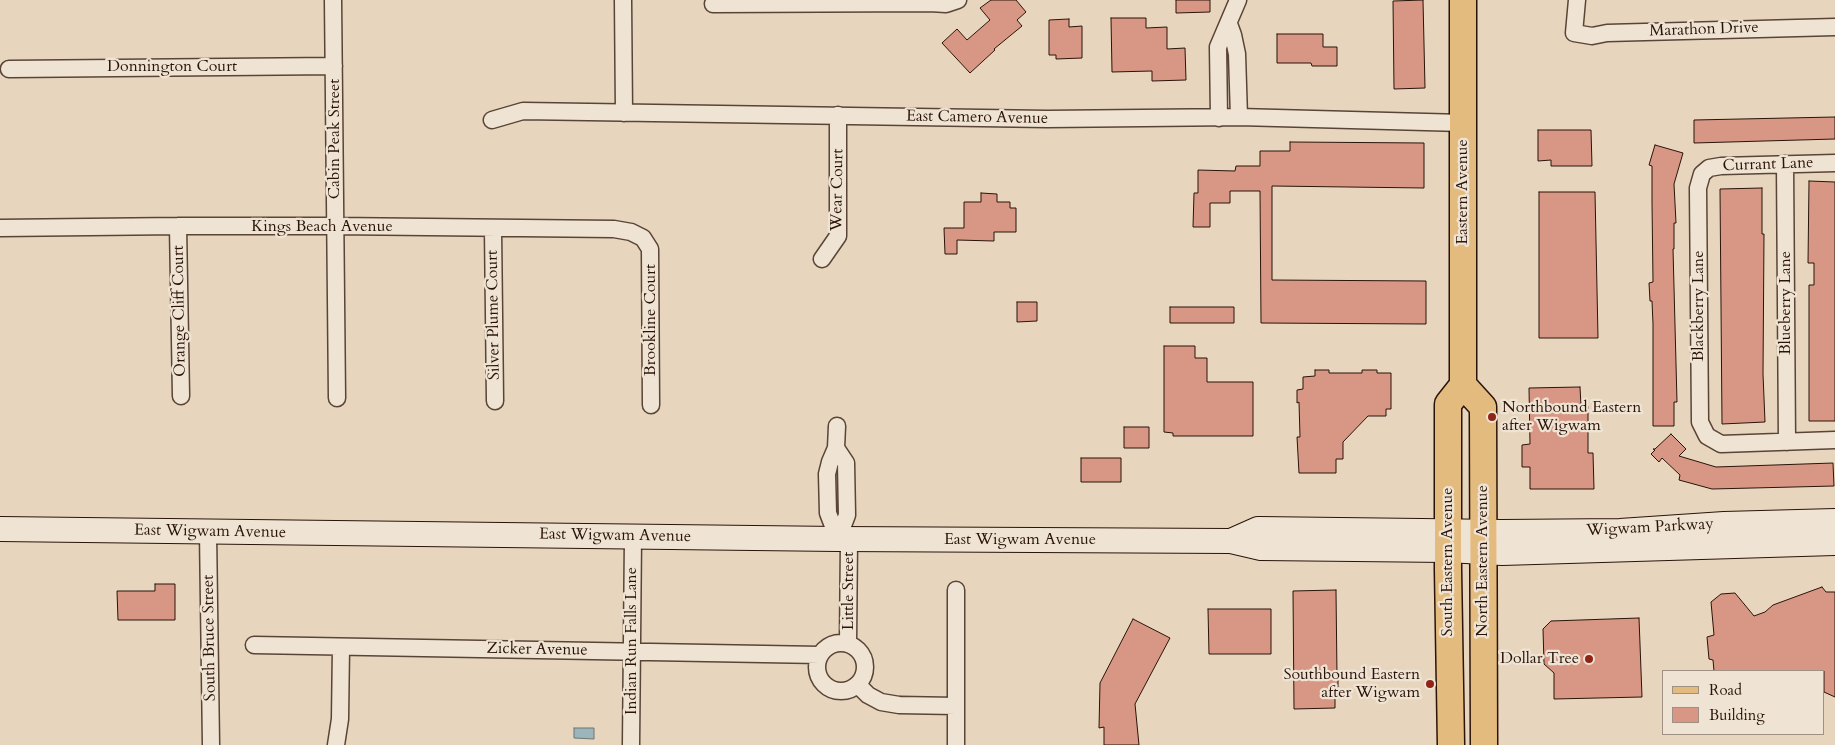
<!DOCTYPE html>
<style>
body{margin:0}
#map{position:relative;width:1835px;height:745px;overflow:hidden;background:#e7d6bd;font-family:Cardo,serif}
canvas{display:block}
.legend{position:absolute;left:1662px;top:670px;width:162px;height:65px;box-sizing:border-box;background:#efe4d4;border:1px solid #a09083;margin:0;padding:6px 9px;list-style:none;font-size:15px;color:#2a1309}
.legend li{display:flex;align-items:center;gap:10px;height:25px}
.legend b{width:25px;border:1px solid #a09083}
</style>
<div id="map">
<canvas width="1835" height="745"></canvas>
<ul class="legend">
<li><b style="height:6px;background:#e4bb7e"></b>Road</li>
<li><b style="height:14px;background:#d89785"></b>Building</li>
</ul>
</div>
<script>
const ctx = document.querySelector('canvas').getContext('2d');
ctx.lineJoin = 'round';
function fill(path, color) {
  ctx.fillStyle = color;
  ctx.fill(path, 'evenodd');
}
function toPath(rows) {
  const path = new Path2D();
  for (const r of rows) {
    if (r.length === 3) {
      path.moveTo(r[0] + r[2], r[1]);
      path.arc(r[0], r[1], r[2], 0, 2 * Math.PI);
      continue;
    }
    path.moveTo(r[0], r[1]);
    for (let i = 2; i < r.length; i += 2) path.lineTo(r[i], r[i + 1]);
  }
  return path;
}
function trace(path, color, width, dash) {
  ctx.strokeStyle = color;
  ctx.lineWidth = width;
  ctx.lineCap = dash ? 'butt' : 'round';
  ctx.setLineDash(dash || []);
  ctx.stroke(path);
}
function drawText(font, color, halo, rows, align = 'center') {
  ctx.font = font + ' Cardo,serif';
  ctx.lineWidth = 4.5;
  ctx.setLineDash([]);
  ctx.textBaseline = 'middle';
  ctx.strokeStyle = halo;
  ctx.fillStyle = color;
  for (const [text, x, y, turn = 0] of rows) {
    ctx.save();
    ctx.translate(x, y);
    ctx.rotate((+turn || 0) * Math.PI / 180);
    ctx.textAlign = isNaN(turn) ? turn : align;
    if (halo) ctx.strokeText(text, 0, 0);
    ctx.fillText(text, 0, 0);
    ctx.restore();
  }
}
const water = toPath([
 [574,728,594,728,594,739,574,738,574,728]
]);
const building = toPath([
 [991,0,1016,0,1026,12,1017,20,1022,26,994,49,995,50,970,73,942,43,957,29,967,40,990,20,980,8,991,0],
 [1176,0,1210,0,1210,12,1176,13,1176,0],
 [1423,0,1425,88,1394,89,1393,1,1423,0],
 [1111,18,1146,18,1146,28,1167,27,1167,49,1185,48,1186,80,1152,81,1152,71,1112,72,1111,18],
 [1069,19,1069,27,1082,26,1082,58,1056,59,1056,55,1049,55,1049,20,1069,19],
 [1277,34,1323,34,1323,47,1337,47,1337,66,1312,66,1311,63,1277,63,1277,34],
 [1835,117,1835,139,1694,143,1694,120,1835,117],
 [1538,130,1591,130,1592,166,1551,166,1551,160,1538,161,1538,130],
 [1290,142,1424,143,1424,188,1272,186,1272,280,1426,281,1426,324,1261,323,1260,191,1230,191,1230,203,1210,203,1210,227,1193,227,1194,193,1198,193,1198,170,1235,171,1236,166,1260,166,1260,151,1290,151,1290,142],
 [1655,145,1683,153,1674,184,1676,223,1674,223,1674,249,1673,249,1677,402,1674,402,1674,426,1653,426,1653,324,1652,301,1650,301,1649,283,1653,282,1652,203,1652,166,1649,165,1655,145],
 [1809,181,1835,182,1835,421,1809,421,1809,285,1814,285,1814,263,1808,263,1809,181],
 [1762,188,1762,234,1764,234,1763,374,1765,422,1722,424,1720,189,1762,188],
 [1539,192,1595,192,1598,338,1539,338,1539,192],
 [981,193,997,194,997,202,1010,202,1010,208,1016,208,1016,232,994,232,994,241,957,240,957,254,945,254,944,228,964,228,964,202,981,202,981,193],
 [1017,302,1037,302,1037,321,1017,322,1017,302],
 [1170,307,1234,307,1234,323,1170,323,1170,307],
 [1164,346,1195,346,1195,358,1207,358,1207,382,1253,382,1253,436,1173,436,1173,433,1164,432,1164,346],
 [1315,370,1329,370,1329,373,1362,373,1362,370,1377,370,1377,373,1391,373,1391,409,1386,409,1386,416,1368,416,1343,442,1343,459,1336,459,1336,473,1299,473,1297,437,1300,437,1299,402,1297,403,1297,390,1303,389,1303,377,1315,376,1315,370],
 [1580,387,1581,406,1588,406,1588,453,1593,453,1594,489,1530,489,1530,467,1522,467,1522,445,1530,444,1529,388,1580,387],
 [1124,427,1149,427,1149,448,1124,448,1124,427],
 [1671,434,1686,449,1679,456,1716,467,1833,463,1834,486,1712,489,1679,480,1680,475,1662,458,1659,462,1651,454,1655,450,1653,449,1655,449,1671,434],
 [1081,458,1121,458,1121,482,1081,482,1081,458],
 [155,584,175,584,175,620,118,620,117,591,155,591,155,584],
 [1822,587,1826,592,1835,592,1835,697,1824,692,1824,671,1714,671,1713,660,1709,659,1707,637,1714,635,1711,602,1721,594,1735,593,1754,616,1765,612,1773,605,1822,587],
 [1336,590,1337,676,1338,676,1338,687,1335,687,1335,708,1294,709,1293,591,1336,590],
 [1208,609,1271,609,1271,654,1209,654,1208,609],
 [1639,618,1642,697,1554,699,1554,673,1544,664,1543,629,1551,621,1639,618],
 [1133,619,1170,638,1135,704,1139,745,1104,745,1104,727,1099,728,1100,683,1133,619]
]);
const minor = toPath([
 [333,0,337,398],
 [623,0,624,113],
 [1577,0,1574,33,1592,36,1607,33,1835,27],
 [713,4,930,3,946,4,958,0],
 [1229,24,1233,35,1237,54,1239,117],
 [9,69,334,66],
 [1219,118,1218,47,1238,0],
 [492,120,523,111,1047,119,1239,117,1463,123],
 [1835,163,1721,166,1709,168,1702,174,1698,188,1700,422,1707,436,1721,444,1835,440],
 [1785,164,1787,442],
 [178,226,181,396],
 [0,228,178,226,335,226,614,229,631,232,643,238,650,249,651,405],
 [493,229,495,401],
 [822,259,838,236,838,115],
 [837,426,836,448,830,462,827,474,828,513,838,539],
 [836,448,846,463,847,515,838,539],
 [208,532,211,745],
 [956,590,956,745],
 [841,667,24],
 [848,644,849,539],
 [254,645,820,655],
 [858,685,868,695,881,702,899,705,956,706],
 [336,745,340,719,341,647],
 [631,745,633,537]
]);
const secondary = toPath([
 [0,529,838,539,1231,541,1261,548,1448,550,1502,553,1835,543],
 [1231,541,1258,529,1502,532,1620,531,1724,524,1835,521]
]);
const primary = toPath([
 [1463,0,1463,385],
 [1463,385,1483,407,1484,745],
 [1451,745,1448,570,1448,404,1463,385]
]);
const markers = [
 [1492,417,5,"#8f2418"],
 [1589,659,5,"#8f2418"],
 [1430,684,5,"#8f2418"]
];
const streetNames = [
 ["Marathon Drive",1704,30,-2],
 ["Donnington Court",172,67],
 ["East Camero Avenue",977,118,1],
 ["Cabin Peak Street",335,139,-90],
 ["Currant Lane",1768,165,-2],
 ["Wear Court",838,190,-89],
 ["Eastern Avenue",1463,192,-90],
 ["Kings Beach Avenue",322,227],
 ["Blueberry Lane",1786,303,-90],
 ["Blackberry Lane",1699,306,-90],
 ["Orange Cliff Court",180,311,-91],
 ["Silver Plume Court",494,315,-91],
 ["Brookline Court",651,320,-90],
 ["Wigwam Parkway",1650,528,-3],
 ["East Wigwam Avenue",210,532,1],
 ["East Wigwam Avenue",615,536,1],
 ["East Wigwam Avenue",1020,540],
 ["North Eastern Avenue",1483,561,-90],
 ["South Eastern Avenue",1448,562,-90],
 ["Little Street",849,591,-90],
 ["South Bruce Street",210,638,-91],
 ["Indian Run Falls Lane",632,641,-90],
 ["Zicker Avenue",537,650,1]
];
const poiNames = [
 ["Northbound Eastern",1502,408,"left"],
 ["after Wigwam",1502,426,"left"],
 ["Dollar Tree",1579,659],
 ["Southbound Eastern",1420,675],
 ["after Wigwam",1420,693]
];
fill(water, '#9bb6bb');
trace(water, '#6e7574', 1);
fill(building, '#d89785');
trace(building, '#2a1309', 1);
trace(minor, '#594436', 19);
trace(secondary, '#2a1309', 26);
trace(primary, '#2a1309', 29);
trace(minor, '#efe4d4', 16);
trace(secondary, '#efe4d4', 24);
trace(primary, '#e4bb7e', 26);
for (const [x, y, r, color] of markers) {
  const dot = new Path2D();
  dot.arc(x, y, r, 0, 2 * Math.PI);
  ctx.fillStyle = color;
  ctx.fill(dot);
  trace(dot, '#efe4d4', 2);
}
drawText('16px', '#2a1309', '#efe4d4', streetNames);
drawText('16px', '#2a1309', '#efe4d4', poiNames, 'right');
</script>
